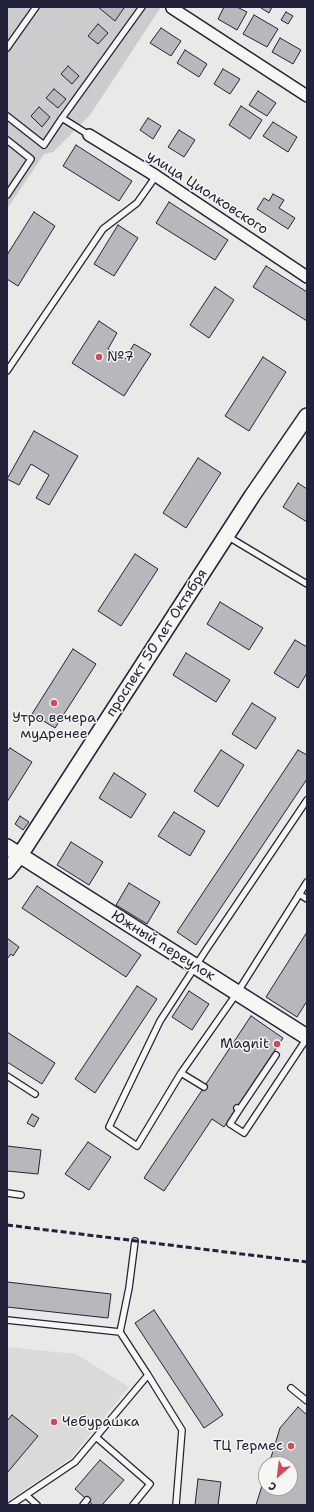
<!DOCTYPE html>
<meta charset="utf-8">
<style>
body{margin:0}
#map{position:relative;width:314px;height:1512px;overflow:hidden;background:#e9e9e7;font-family:"Shantell Sans",sans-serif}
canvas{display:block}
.frame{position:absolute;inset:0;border:8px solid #22223b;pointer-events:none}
.north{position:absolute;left:258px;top:1456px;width:40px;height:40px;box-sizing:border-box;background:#f6f6f2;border:1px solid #a1a1a9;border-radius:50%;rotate:208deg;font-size:11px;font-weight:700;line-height:16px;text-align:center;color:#22223b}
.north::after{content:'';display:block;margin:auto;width:14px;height:18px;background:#d1495b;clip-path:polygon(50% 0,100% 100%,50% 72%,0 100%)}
</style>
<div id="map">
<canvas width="314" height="1512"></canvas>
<div class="frame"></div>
<div class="north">С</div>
</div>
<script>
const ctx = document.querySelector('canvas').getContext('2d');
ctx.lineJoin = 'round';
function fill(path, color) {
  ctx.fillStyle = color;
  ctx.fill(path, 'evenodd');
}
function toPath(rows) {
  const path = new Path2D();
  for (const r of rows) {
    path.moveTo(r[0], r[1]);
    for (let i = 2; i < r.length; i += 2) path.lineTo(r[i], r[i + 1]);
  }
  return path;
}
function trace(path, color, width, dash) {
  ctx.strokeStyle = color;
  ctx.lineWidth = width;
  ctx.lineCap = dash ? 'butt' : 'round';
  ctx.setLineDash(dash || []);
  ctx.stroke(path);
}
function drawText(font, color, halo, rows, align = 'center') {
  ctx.font = font + ' "Shantell Sans",sans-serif';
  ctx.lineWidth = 3;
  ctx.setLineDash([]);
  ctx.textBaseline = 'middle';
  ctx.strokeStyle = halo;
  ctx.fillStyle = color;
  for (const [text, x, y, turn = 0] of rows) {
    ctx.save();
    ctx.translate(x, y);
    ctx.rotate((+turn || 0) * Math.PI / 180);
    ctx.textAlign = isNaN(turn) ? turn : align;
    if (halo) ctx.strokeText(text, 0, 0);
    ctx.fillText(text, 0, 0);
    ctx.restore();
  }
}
const built = toPath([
 [7,1347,76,1354,129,1387,72,1457,7,1502]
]);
const green = toPath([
 [7,7,161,7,90,115,53,152,44,154,7,209]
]);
const building = toPath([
 [98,7,122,7,124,8,115,21,98,7],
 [224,7,237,7,247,12,237,30,218,19,224,7],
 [261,7,272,7,269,13,261,8,261,7],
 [286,12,293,16,288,24,281,20,286,12],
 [254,15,278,29,267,47,243,34,254,15],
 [98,24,108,33,98,44,88,36,98,24],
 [161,28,181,41,171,56,150,43,161,28],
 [280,38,301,50,293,64,272,52,280,38],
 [185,50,207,64,199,77,177,63,185,50],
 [68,66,79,76,72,84,61,74,68,66],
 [223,69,240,79,230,94,214,84,223,69],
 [54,89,66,99,58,108,46,98,54,89],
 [258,91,276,103,267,116,249,105,258,91],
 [241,106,262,120,250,139,229,125,241,106],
 [39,107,50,117,42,127,31,116,39,107],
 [148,118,161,126,153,139,140,130,148,118],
 [273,122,297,137,288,152,263,136,273,122],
 [179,130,195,140,184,157,168,147,179,130],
 [76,145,132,181,119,201,63,166,76,145],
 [273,194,284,200,279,208,295,218,288,229,257,209,264,198,269,201,273,194],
 [169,202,228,240,215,260,156,223,169,202],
 [34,212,55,226,18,286,7,279,7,255,34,212],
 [118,225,138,238,114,276,94,264,118,225],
 [266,266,307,292,307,321,253,287,266,266],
 [215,287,234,300,209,338,190,325,215,287],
 [99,321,117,333,108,349,125,359,134,344,151,354,124,396,72,363,99,321],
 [263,357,286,372,249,431,225,416,263,357],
 [34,431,78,456,49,505,36,498,49,475,31,464,19,485,7,479,34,431],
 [198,458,221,473,186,528,163,513,198,458],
 [298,483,307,489,307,522,283,507,298,483],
 [135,554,158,569,121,626,98,611,135,554],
 [220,602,263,628,249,650,207,624,220,602],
 [295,640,307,647,307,673,298,688,274,673,295,640],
 [73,649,96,664,55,728,32,714,73,649],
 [186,653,230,680,216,702,173,675,186,653],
 [252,703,276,718,256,749,232,734,252,703],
 [10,748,32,762,7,802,7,752,10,748],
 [221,750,244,765,218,807,194,791,221,750],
 [298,750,307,755,307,779,196,945,177,932,298,750],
 [114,773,146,794,131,818,99,798,114,773],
 [174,812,205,831,190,856,158,836,174,812],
 [20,816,29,822,23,830,15,824,20,816],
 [71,842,103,862,89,885,57,865,71,842],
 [129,883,160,902,147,924,116,905,129,883],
 [37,886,141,955,126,977,22,908,37,886],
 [307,932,307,1001,297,1017,266,997,307,932],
 [7,938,19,947,13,956,11,954,7,959,7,938],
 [137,986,157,999,95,1093,75,1079,137,986],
 [189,991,209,1004,192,1030,172,1017,189,991],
 [251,1016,283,1038,224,1127,212,1119,164,1191,144,1178,251,1016],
 [7,1032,55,1063,42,1084,7,1062,7,1032],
 [32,1114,39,1118,34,1127,27,1123,32,1114],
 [88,1142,111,1157,89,1190,65,1174,88,1142],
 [7,1146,41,1150,38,1174,7,1171,7,1146],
 [7,1282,111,1294,108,1318,7,1307,7,1282],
 [154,1310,223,1415,204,1428,135,1323,154,1310],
 [298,1407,307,1415,307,1505,256,1505,266,1473,266,1488,290,1488,290,1464,269,1464,280,1428,298,1407],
 [12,1415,38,1436,7,1473,7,1421,12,1415],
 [100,1460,124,1480,102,1505,93,1505,75,1489,100,1460],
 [198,1479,221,1482,218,1505,195,1505,198,1479]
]);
const lane = toPath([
 [7,48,36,7],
 [7,116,44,145,62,118,142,7],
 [62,118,89,135],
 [7,140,31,159,7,195],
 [7,371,103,229,137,203,156,176],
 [227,536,307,584],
 [307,800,206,950,160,1021,109,1127,137,1146,181,1073,237,993,307,882],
 [299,894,307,899],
 [181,1073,204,1087],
 [7,1076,35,1094],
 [237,1108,239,1110,230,1124,244,1133,307,1038],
 [239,1110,276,1055],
 [7,1193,21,1195],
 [7,1320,120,1332,148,1375,75,1462,11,1505],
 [120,1332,129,1288,135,1241],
 [148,1375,182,1430,176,1505],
 [291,1388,307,1401],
 [96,1437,150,1484,133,1505],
 [26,1495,37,1505],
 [83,1505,87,1500]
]);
const street = toPath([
 [172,8,307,96],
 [89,135,156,176,307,277]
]);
const secondary = toPath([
 [7,847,307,1037],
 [7,871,20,855,252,496,307,416]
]);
const rail = toPath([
 [7,1225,307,1262]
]);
const markers = [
 [99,357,4,"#d1495b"],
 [54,703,4,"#d1495b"],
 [277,1044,4,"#d1495b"],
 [54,1422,4,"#d1495b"],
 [291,1446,4,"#d1495b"]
];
const streetNames = [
 ["улица Циолковского",207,193,33],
 ["проспект 50 лет Октября",157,643,-57],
 ["Южный переулок",163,946,32]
];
const poiNames = [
 ["№7",107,357],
 ["Утро вечера",54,718,"center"],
 ["мудренее",54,734,"center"],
 ["Magnit",269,1044,"right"],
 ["Чебурашка",62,1422],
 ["ТЦ Гермес",283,1446,"right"]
];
fill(built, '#dadada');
fill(green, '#ccccce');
fill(building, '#b8b8bc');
trace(building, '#22223b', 1);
trace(lane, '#22223b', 8);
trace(street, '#22223b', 14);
trace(secondary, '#22223b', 18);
trace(lane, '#f6f6f2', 5.5);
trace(street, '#f6f6f2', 11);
trace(secondary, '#f6f6f2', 15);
trace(rail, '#22223b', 3, [6, 3]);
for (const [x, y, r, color] of markers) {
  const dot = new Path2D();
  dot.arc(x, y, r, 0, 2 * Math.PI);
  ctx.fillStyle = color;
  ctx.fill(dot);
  trace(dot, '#f6f6f2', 1.5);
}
drawText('14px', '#22223b', '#f6f6f2', streetNames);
drawText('14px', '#22223b', '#f6f6f2', poiNames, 'left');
</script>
